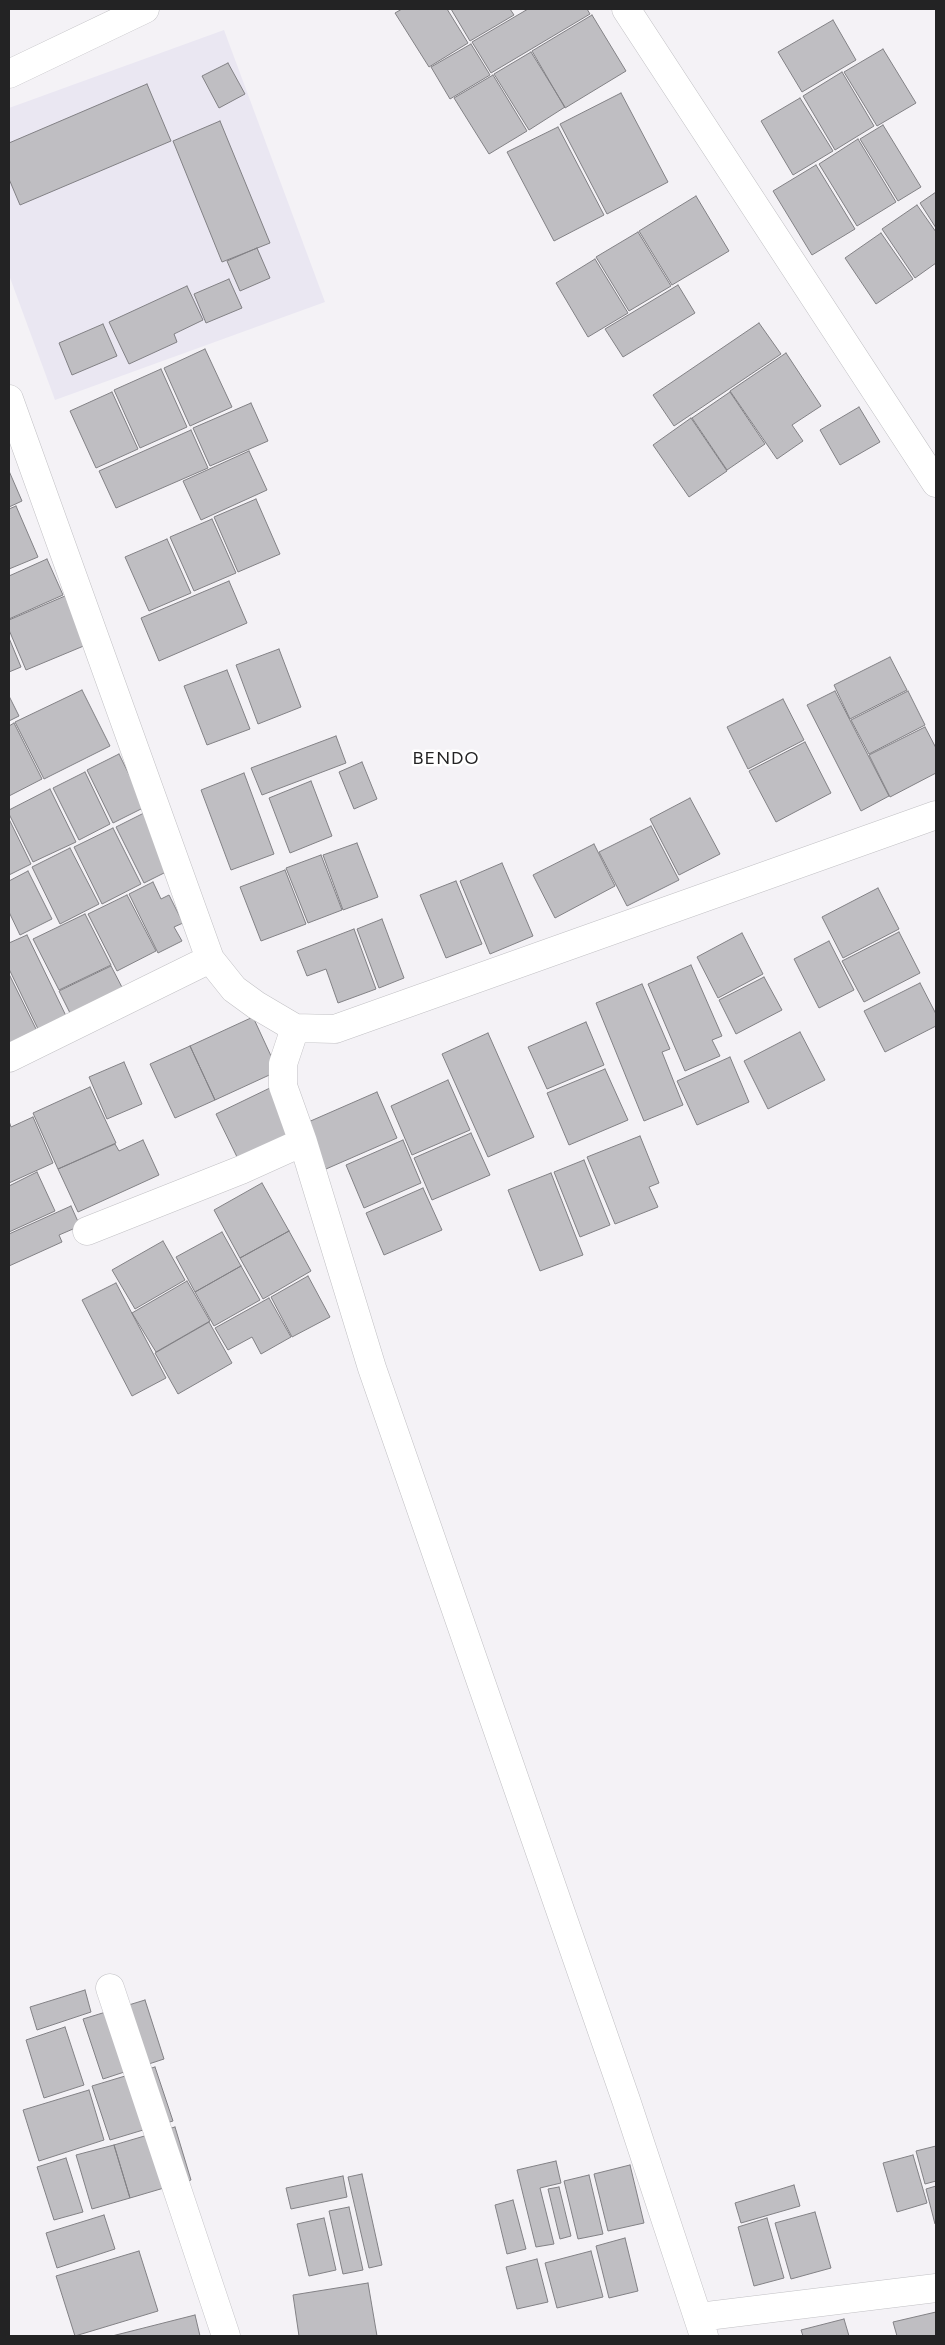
<!DOCTYPE html>
<style>
body{margin:0}
#map{position:relative;width:945px;height:2345px;overflow:hidden;background:#f4f2f6;font-family:Figtree,sans-serif}
canvas{display:block}
.frame{position:absolute;inset:0;border:10px solid #232324;pointer-events:none}
</style>
<div id="map">
<canvas width="945" height="2345"></canvas>
<div class="frame"></div>
</div>
<script>
const ctx = document.querySelector('canvas').getContext('2d');
ctx.lineJoin = 'round';
function fill(path, color) {
  ctx.fillStyle = color;
  ctx.fill(path, 'evenodd');
}
function toPath(rows) {
  const path = new Path2D();
  for (const r of rows) {
    path.moveTo(r[0], r[1]);
    for (let i = 2; i < r.length; i += 2) path.lineTo(r[i], r[i + 1]);
  }
  return path;
}
function trace(path, color, width, dash) {
  ctx.strokeStyle = color;
  ctx.lineWidth = width;
  ctx.lineCap = dash ? 'butt' : 'round';
  ctx.setLineDash(dash || []);
  ctx.stroke(path);
}
function drawText(font, color, halo, rows, align = 'center') {
  ctx.font = font + ' Figtree,sans-serif';
  ctx.lineWidth = 5;
  ctx.setLineDash([]);
  ctx.textBaseline = 'middle';
  ctx.strokeStyle = halo;
  ctx.fillStyle = color;
  for (const [text, x, y, turn = 0] of rows) {
    ctx.save();
    ctx.translate(x, y);
    ctx.rotate((+turn || 0) * Math.PI / 180);
    ctx.textAlign = isNaN(turn) ? turn : align;
    if (halo) ctx.strokeText(text, 0, 0);
    ctx.fillText(text, 0, 0);
    ctx.restore();
  }
}
const built = toPath([
 [224,30,325,302,55,400,9,275,9,108]
]);
const building = toPath([
 [402,9,447,9,468,43,429,67,395,13,402,9],
 [451,9,510,9,514,15,470,41,451,9],
 [528,9,587,9,590,14,491,73,472,42,528,9],
 [592,15,626,71,565,108,532,51,592,15],
 [833,20,856,60,802,92,778,52,833,20],
 [471,44,490,75,450,99,431,67,471,44],
 [883,49,916,103,877,126,844,72,883,49],
 [531,52,565,107,529,130,494,74,531,52],
 [228,63,245,94,219,108,202,76,228,63],
 [842,72,874,126,835,150,803,96,842,72],
 [493,75,527,131,489,154,454,98,493,75],
 [147,84,171,141,20,205,9,179,9,143,147,84],
 [621,93,668,182,607,214,560,124,621,93],
 [800,98,833,151,793,175,761,121,800,98],
 [220,121,270,243,222,262,173,141,220,121],
 [883,125,921,187,898,201,860,139,883,125],
 [558,127,604,215,554,241,507,152,558,127],
 [858,139,896,202,857,226,819,164,858,139],
 [816,165,855,229,812,255,773,191,816,165],
 [936,192,936,228,920,203,936,192],
 [696,196,729,251,672,285,639,231,696,196],
 [917,205,936,232,936,263,915,278,882,229,917,205],
 [638,232,671,286,629,311,596,257,638,232],
 [881,233,913,279,876,304,845,258,881,233],
 [257,248,270,278,240,291,227,261,257,248],
 [595,259,628,313,588,337,556,283,595,259],
 [229,279,242,308,206,323,194,294,229,279],
 [678,285,695,313,623,357,605,329,678,285],
 [187,286,203,320,174,334,177,342,129,364,109,322,187,286],
 [759,323,781,354,674,426,653,395,759,323],
 [103,324,117,356,72,375,59,343,103,324],
 [205,349,232,407,190,426,164,368,205,349],
 [786,353,821,406,792,425,803,441,777,459,730,391,786,353],
 [161,369,187,427,140,448,114,390,161,369],
 [112,392,138,449,96,468,70,411,112,392],
 [730,392,765,444,727,470,692,418,730,392],
 [251,403,268,441,210,466,193,428,251,403],
 [859,407,880,442,840,465,820,430,859,407],
 [691,418,727,471,689,497,653,445,691,418],
 [191,430,208,468,116,508,99,471,191,430],
 [249,451,267,490,201,520,183,481,249,451],
 [9,471,22,501,9,507,9,471],
 [256,499,280,554,238,572,214,517,256,499],
 [16,506,38,557,9,569,9,509,16,506],
 [212,519,236,573,194,591,170,537,212,519],
 [167,539,191,593,149,611,125,557,167,539],
 [47,559,63,595,9,619,9,576,47,559],
 [229,581,247,623,159,661,141,618,229,581],
 [65,596,86,645,26,670,9,630,9,620,65,596],
 [9,638,21,667,9,672,9,638],
 [279,649,301,707,258,724,236,665,279,649],
 [890,657,907,690,850,719,834,685,890,657],
 [227,670,250,729,207,745,184,686,227,670],
 [82,690,110,746,44,779,15,722,82,690],
 [835,691,889,796,861,811,807,705,835,691],
 [908,691,925,725,869,754,851,720,908,691],
 [9,696,19,716,9,721,9,696],
 [783,699,804,740,748,769,727,727,783,699],
 [14,723,42,779,9,796,9,726,14,723],
 [925,727,936,748,936,773,890,797,869,755,925,727],
 [336,736,346,763,262,795,251,768,336,736],
 [805,742,831,793,776,822,749,771,805,742],
 [119,754,145,807,113,823,87,770,119,754],
 [362,762,377,799,354,809,339,772,362,762],
 [85,772,110,824,79,840,53,788,85,772],
 [244,773,274,854,231,870,201,790,244,773],
 [311,781,332,836,290,853,269,798,311,781],
 [50,789,76,842,33,862,9,814,9,810,50,789],
 [690,798,720,854,679,875,650,819,690,798],
 [148,811,176,867,144,883,116,827,148,811],
 [9,819,31,864,9,875,9,819],
 [651,826,679,880,627,906,599,852,651,826],
 [113,828,141,884,102,904,74,847,113,828],
 [357,843,378,897,343,910,323,855,357,843],
 [594,844,615,886,555,918,533,875,594,844],
 [70,848,99,904,60,924,32,867,70,848],
 [321,855,342,910,308,923,286,868,321,855],
 [502,863,533,936,490,954,460,881,502,863],
 [285,870,306,924,261,941,240,887,285,870],
 [28,871,52,919,20,935,9,912,9,881,28,871],
 [456,881,482,944,446,958,420,895,456,881],
 [153,882,161,899,169,895,183,923,174,927,182,941,158,953,129,894,153,882],
 [878,888,899,929,843,958,822,917,878,888],
 [127,895,156,951,117,971,88,914,127,895],
 [85,914,111,965,59,990,33,939,85,914],
 [382,919,404,978,379,988,357,929,382,919],
 [354,929,376,989,338,1003,326,969,307,976,297,951,354,929],
 [899,932,920,973,864,1002,842,961,899,932],
 [742,933,763,974,718,998,697,957,742,933],
 [27,935,67,1018,39,1031,9,969,9,943,27,935],
 [829,941,854,990,819,1008,794,959,829,941],
 [691,965,722,1036,712,1040,720,1056,685,1071,648,984,691,965],
 [111,966,126,995,74,1021,59,991,111,966],
 [9,974,38,1033,9,1047,9,974],
 [764,977,782,1010,736,1034,719,1000,764,977],
 [920,983,936,1014,936,1026,885,1052,864,1011,920,983],
 [642,984,670,1049,662,1052,683,1105,644,1121,596,1003,642,984],
 [253,1017,278,1071,215,1100,190,1046,253,1017],
 [586,1022,604,1065,547,1089,528,1047,586,1022],
 [800,1032,825,1080,768,1109,744,1061,800,1032],
 [488,1033,534,1137,488,1157,442,1054,488,1033],
 [190,1046,215,1100,175,1118,150,1064,190,1046],
 [730,1057,749,1102,697,1125,677,1081,730,1057],
 [124,1062,142,1104,107,1119,89,1077,124,1062],
 [605,1069,628,1120,569,1145,547,1093,605,1069],
 [448,1080,470,1130,412,1155,391,1106,448,1080],
 [90,1087,116,1143,58,1169,33,1113,90,1087],
 [272,1087,296,1136,240,1163,216,1114,272,1087],
 [377,1092,397,1138,326,1169,306,1123,377,1092],
 [33,1117,53,1163,9,1183,9,1121,11,1127,33,1117],
 [471,1133,490,1175,432,1200,414,1158,471,1133],
 [640,1136,659,1183,649,1187,658,1207,615,1224,587,1157,640,1136],
 [143,1140,159,1175,78,1212,58,1169,115,1144,119,1151,143,1140],
 [403,1140,421,1183,364,1208,346,1165,403,1140],
 [584,1160,610,1225,580,1237,554,1172,584,1160],
 [37,1172,55,1211,9,1232,9,1186,37,1172],
 [551,1173,583,1255,540,1271,508,1190,551,1173],
 [262,1183,289,1231,240,1258,214,1210,262,1183],
 [423,1188,442,1230,384,1255,366,1213,423,1188],
 [71,1206,80,1226,59,1235,62,1242,9,1266,9,1234,71,1206],
 [289,1231,311,1271,263,1299,240,1258,289,1231],
 [222,1232,241,1266,195,1292,176,1257,222,1232],
 [163,1241,185,1280,135,1309,112,1270,163,1241],
 [241,1266,260,1300,214,1326,195,1292,241,1266],
 [308,1276,330,1317,292,1337,271,1297,308,1276],
 [187,1281,210,1321,156,1352,132,1313,187,1281],
 [116,1283,166,1378,132,1396,82,1300,116,1283],
 [269,1298,291,1337,261,1354,252,1337,228,1350,215,1328,269,1298],
 [209,1322,232,1363,178,1394,155,1353,209,1322],
 [85,1990,91,2012,37,2030,30,2007,85,1990],
 [145,2000,164,2059,103,2079,83,2019,145,2000],
 [65,2027,84,2085,44,2098,26,2040,65,2027],
 [155,2067,173,2121,110,2140,92,2086,155,2067],
 [89,2090,104,2140,39,2161,23,2110,89,2090],
 [175,2127,191,2180,130,2198,114,2145,175,2127],
 [114,2145,130,2198,92,2209,76,2155,114,2145],
 [936,2146,936,2181,925,2184,916,2151,936,2146],
 [913,2155,927,2203,897,2212,883,2163,913,2155],
 [66,2158,83,2212,54,2220,37,2167,66,2158],
 [556,2161,561,2183,540,2188,554,2244,536,2247,517,2170,556,2161],
 [630,2165,644,2223,608,2231,594,2174,630,2165],
 [362,2174,382,2265,369,2268,348,2177,362,2174],
 [589,2175,603,2234,578,2239,564,2181,589,2175],
 [343,2176,347,2197,291,2209,286,2188,343,2176],
 [794,2185,800,2206,741,2223,735,2203,794,2185],
 [936,2186,936,2223,935,2224,926,2189,936,2186],
 [559,2187,571,2236,560,2239,548,2189,559,2187],
 [513,2200,526,2249,507,2254,495,2205,513,2200],
 [349,2207,363,2270,343,2274,329,2211,349,2207],
 [815,2212,831,2268,791,2279,775,2223,815,2212],
 [104,2215,115,2249,57,2268,46,2233,104,2215],
 [324,2218,336,2270,309,2276,297,2224,324,2218],
 [767,2218,784,2278,754,2286,738,2227,767,2218],
 [625,2238,638,2291,609,2298,596,2246,625,2238],
 [139,2251,158,2311,75,2336,56,2276,139,2251],
 [591,2251,603,2297,557,2308,545,2263,591,2251],
 [537,2259,548,2302,517,2309,506,2267,537,2259],
 [368,2283,377,2336,299,2336,293,2295,368,2283],
 [936,2312,936,2336,897,2336,893,2322,936,2312],
 [195,2315,200,2336,112,2336,195,2315],
 [844,2319,849,2336,803,2336,801,2330,844,2319]
]);
const minor = toPath([
 [626,9,936,483],
 [9,74,145,9],
 [9,399,210,959],
 [295,1028,283,1064,283,1086,303,1142,372,1368,626,2100,704,2336],
 [9,1058,210,959,234,989,256,1005,295,1028,335,1029,936,815],
 [87,1231,241,1170,303,1142],
 [110,1988,226,2336],
 [699,2317,936,2288]
]);
const quarterNames = [
 ["BENDO",446,759]
];
fill(built, '#eae7f2');
fill(building, '#bfbec2');
trace(building, '#828185', 1);
trace(minor, '#c1c0c4', 29);
trace(minor, '#fff', 28);
ctx.letterSpacing = '1px';
drawText('18px', '#232324', '#fff', quarterNames);
ctx.letterSpacing = '0px';
</script>
